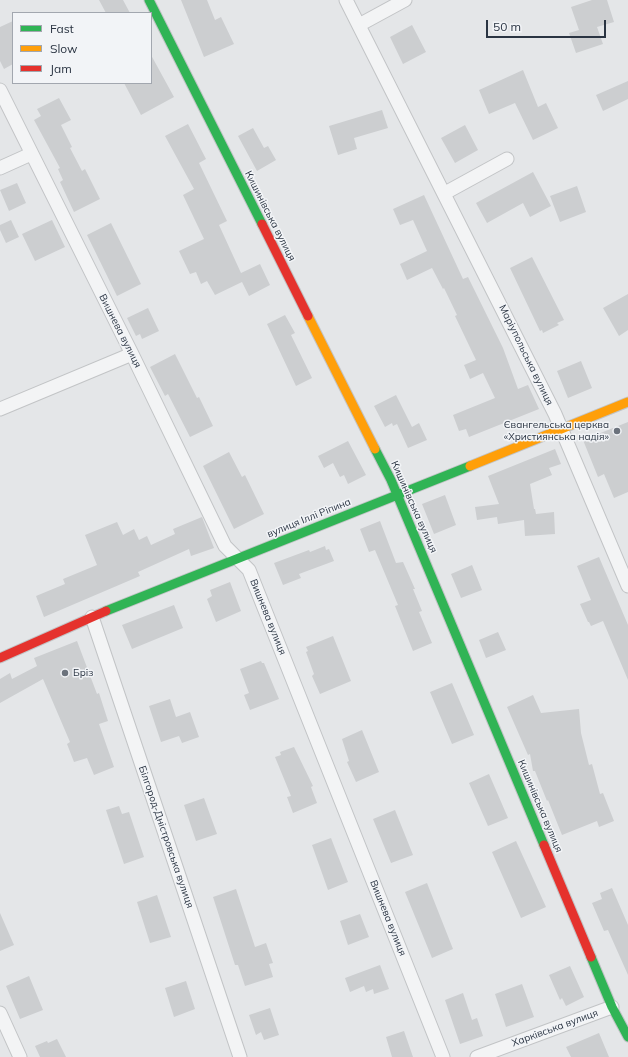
<!DOCTYPE html>
<meta charset="utf-8">
<style>
body{margin:0}
#map{position:relative;width:628px;height:1057px;overflow:hidden;background:#e4e6e8;font-family:Mulish,sans-serif}
canvas{display:block}
.legend{position:absolute;left:12px;top:12px;width:140px;height:72px;box-sizing:border-box;background:#f2f4f7;border:1px solid #a2a7af;margin:0;padding:5px 7px;list-style:none;font-size:12px;color:#2a3442}
.legend li{display:flex;align-items:center;gap:8px;height:20px}
.legend b{width:20px;border:1px solid #a2a7af}
.scale{position:absolute;left:486px;top:20px;width:120px;height:18px;box-sizing:border-box;border:2px solid #2a3442;border-top:0;padding-left:5px;font-size:12px;line-height:14px;white-space:nowrap;color:#2a3442;-webkit-text-stroke:3px #f2f4f7;paint-order:stroke}
</style>
<div id="map">
<canvas width="628" height="1057"></canvas>
<ul class="legend">
<li><b style="height:5px;background:#30b455"></b>Fast</li>
<li><b style="height:5px;background:#ff9f0a"></b>Slow</li>
<li><b style="height:5px;background:#e5322d"></b>Jam</li>
</ul>
<div class="scale">50 m</div>
</div>
<script>
const ctx = document.querySelector('canvas').getContext('2d');
ctx.lineJoin = 'round';
function fill(path, color) {
  ctx.fillStyle = color;
  ctx.fill(path, 'evenodd');
}
function toPath(rows) {
  const path = new Path2D();
  for (const r of rows) {
    path.moveTo(r[0], r[1]);
    for (let i = 2; i < r.length; i += 2) path.lineTo(r[i], r[i + 1]);
  }
  return path;
}
function trace(path, color, width, dash) {
  ctx.strokeStyle = color;
  ctx.lineWidth = width;
  ctx.lineCap = dash ? 'butt' : 'round';
  ctx.setLineDash(dash || []);
  ctx.stroke(path);
}
function drawText(font, color, halo, rows, align = 'center') {
  ctx.font = font + ' Mulish,sans-serif';
  ctx.lineWidth = 3;
  ctx.setLineDash([]);
  ctx.textBaseline = 'middle';
  ctx.strokeStyle = halo;
  ctx.fillStyle = color;
  for (const [text, x, y, turn = 0] of rows) {
    ctx.save();
    ctx.translate(x, y);
    ctx.rotate((+turn || 0) * Math.PI / 180);
    ctx.textAlign = isNaN(turn) ? turn : align;
    if (halo) ctx.strokeText(text, 0, 0);
    ctx.fillText(text, 0, 0);
    ctx.restore();
  }
}
const building = toPath([
 [99,0,123,0,130,13,106,13],
 [181,0,207,0,215,20,221,17,234,44,204,57],
 [592,0,607,0,614,22,597,27,603,44,576,53,569,33,579,30,571,7],
 [13,21,13,64,4,69,0,61,0,27],
 [412,25,426,52,403,64,390,37],
 [151,55,174,97,141,115,124,83,151,83],
 [523,70,538,107,546,103,558,128,533,140,515,103,489,114,479,90],
 [628,81,628,99,603,111,596,95],
 [59,98,71,120,61,125,72,147,70,148,82,171,85,169,100,199,74,212,60,182,63,180,58,169,60,168,34,120,41,116,37,109],
 [382,110,388,128,354,138,357,149,338,155,329,126],
 [188,124,206,159,199,163,227,221,219,225,241,273,260,264,270,285,249,296,242,282,215,295,207,281,201,284,196,272,190,274,179,251,204,239,183,195,194,189,165,136],
 [465,125,478,150,455,163,441,138],
 [253,128,264,148,268,146,276,160,257,171,238,136],
 [533,172,551,206,530,217,523,203,487,223,476,203],
 [17,183,26,203,9,211,0,190],
 [577,186,586,212,560,222,550,196],
 [424,195,463,279,468,277,503,348,518,389,528,385,539,409,469,437,466,429,459,431,453,415,495,398,483,373,470,379,464,365,476,360,455,316,457,315,444,288,443,289,432,268,407,280,400,264,427,251,413,220,400,225,393,209],
 [11,220,19,237,6,243,0,230,0,225],
 [52,220,65,247,35,261,22,234],
 [111,223,141,284,117,296,87,235],
 [532,257,564,320,557,323,559,325,543,333,542,330,540,331,510,268],
 [628,294,628,330,619,336,603,308],
 [148,308,159,331,142,339,140,334,136,336,127,318],
 [285,315,295,333,291,335,312,378,296,386,267,324],
 [175,354,197,398,199,397,213,426,190,437,168,394,165,396,150,367],
 [581,361,592,388,568,398,557,371],
 [396,395,412,427,419,423,427,440,408,448,397,424,393,426,392,423,385,427,374,406],
 [628,422,628,492,614,498,604,474,598,477,583,440],
 [348,441,366,475,348,484,344,475,340,477,333,463,324,468,318,456],
 [555,449,561,464,549,468,552,475,530,484,534,509,535,509,536,514,554,512,555,534,525,536,524,520,498,524,497,517,477,520,475,507,499,504,488,476],
 [229,452,242,477,245,475,264,514,234,529,203,466],
 [445,495,456,525,434,534,422,504],
 [202,517,214,548,191,556,189,549,138,572,140,576,44,617,36,596,65,584,63,579,97,565,85,535,117,522,123,535,134,529,139,540,147,536,151,545,175,534,173,529],
 [380,521,396,563,403,562,415,589,413,589,422,611,419,612,432,643,413,651,395,606,398,605,375,550,369,552,360,529],
 [325,546,326,550,329,549,334,561,299,574,301,578,283,585,274,563,309,550,310,552],
 [599,557,628,625,628,680,603,621,591,626,589,622,588,622,580,604,591,600,577,566],
 [472,565,482,590,461,598,451,574],
 [230,582,241,611,216,622,207,599,212,596,210,590],
 [174,605,183,628,132,649,122,625],
 [498,632,506,650,486,658,479,640],
 [333,636,351,681,320,694,312,676,314,674,306,652,308,651,306,647],
 [77,641,97,694,99,693,108,721,99,724,114,767,94,775,87,758,74,762,67,744,70,742,43,679,0,703,0,679,10,673,12,679,37,666,34,658],
 [261,661,262,663,264,663,279,699,250,710,244,695,249,693,240,669],
 [452,683,474,735,452,744,430,692],
 [533,695,541,713,579,709,581,733,589,765,592,764,600,794,603,793,614,821,599,827,597,821,562,835,548,800,547,801,535,771,533,771,530,754,528,755,507,707],
 [170,699,176,717,190,712,199,737,182,743,179,736,161,742,149,706],
 [362,730,379,772,356,782,347,762,349,761,342,739],
 [294,747,313,786,311,787,317,803,293,813,287,797,291,796,275,757,281,755,280,752],
 [489,774,508,818,488,826,469,783],
 [204,798,217,834,196,841,184,805],
 [119,806,122,814,129,812,144,857,124,864,106,810],
 [395,810,413,855,391,863,373,819],
 [331,838,348,882,328,890,312,845],
 [516,841,546,907,521,918,492,852],
 [427,883,453,949,432,958,405,892],
 [612,888,628,925,628,975,608,930,604,931,592,903,602,899,600,893],
 [236,889,255,947,266,943,273,963,269,964,273,977,245,986,238,965,235,965,213,897],
 [157,895,171,937,150,943,137,902],
 [0,913,14,945,0,951],
 [360,914,369,937,348,945,340,921],
 [380,965,389,989,374,994,373,989,366,992,364,986,350,992,345,978],
 [570,966,584,997,566,1006,562,998,560,1000,549,975],
 [29,976,43,1010,20,1019,6,986],
 [186,981,195,1009,174,1017,165,988],
 [522,984,534,1017,506,1027,495,994],
 [463,993,472,1020,477,1018,483,1036,460,1044,445,1000],
 [270,1008,279,1035,264,1040,261,1032,256,1035,249,1015],
 [404,1031,413,1057,392,1057,386,1037],
 [599,1033,609,1057,571,1057,566,1047],
 [57,1039,66,1057,40,1057,35,1046,47,1041,48,1043]
]);
const street = toPath([
 [346,0,555,414,628,586],
 [359,25,405,0],
 [0,90,132,354,225,546,249,570,443,1057],
 [0,168,31,154],
 [445,193,507,159],
 [0,409,132,354],
 [92,617,240,1057],
 [0,1013,20,1057],
 [477,1057,612,1007]
]);
const fast = toPath([
 [149,0,262,224],
 [375,449,391,480,544,845],
 [106,611,470,466],
 [591,957,612,1007,628,1037]
]);
const slow = toPath([
 [308,316,375,449],
 [470,466,628,402]
]);
const jam = toPath([
 [262,224,308,316],
 [0,658,106,611],
 [544,845,591,957]
]);
const markers = [
 [617,431,4,"#6b727c"],
 [65,673,4,"#6b727c"]
];
const streetNames = [
 ["Кишинівська вулиця",270,216,63],
 ["Вишнева вулиця",120,331,63],
 ["Маріупольська вулиця",526,355,64],
 ["Кишинівська вулиця",414,507,66],
 ["вулиця Іллі Ріпина",309,518,-22],
 ["Вишнева вулиця",268,617,68],
 ["Кишинівська вулиця",540,806,67],
 ["Білгород-Дністровська вулиця",166,837,71],
 ["Вишнева вулиця",388,918,68],
 ["Харківська вулиця",555,1028,-20]
];
const poiNames = [
 ["Євангельська церква",609,425],
 ["«Християнська надія»",609,437],
 ["Бріз",73,673,"left"]
];
fill(building, '#ccced0');
trace(street, '#c2c4c6', 15);
trace(fast, '#c2c4c6', 11);
trace(slow, '#c2c4c6', 11);
trace(jam, '#c2c4c6', 11);
trace(street, '#f3f4f5', 13);
trace(fast, '#30b455', 9);
trace(slow, '#ff9f0a', 9);
trace(jam, '#e5322d', 9);
for (const [x, y, r, color] of markers) {
  const dot = new Path2D();
  dot.arc(x, y, r, 0, 2 * Math.PI);
  ctx.fillStyle = color;
  ctx.fill(dot);
  trace(dot, '#f2f4f7', 1.5);
}
drawText('10px', '#2a3442', '#f2f4f7', streetNames);
drawText('10px', '#2a3442', '#f2f4f7', poiNames, 'right');
</script>
